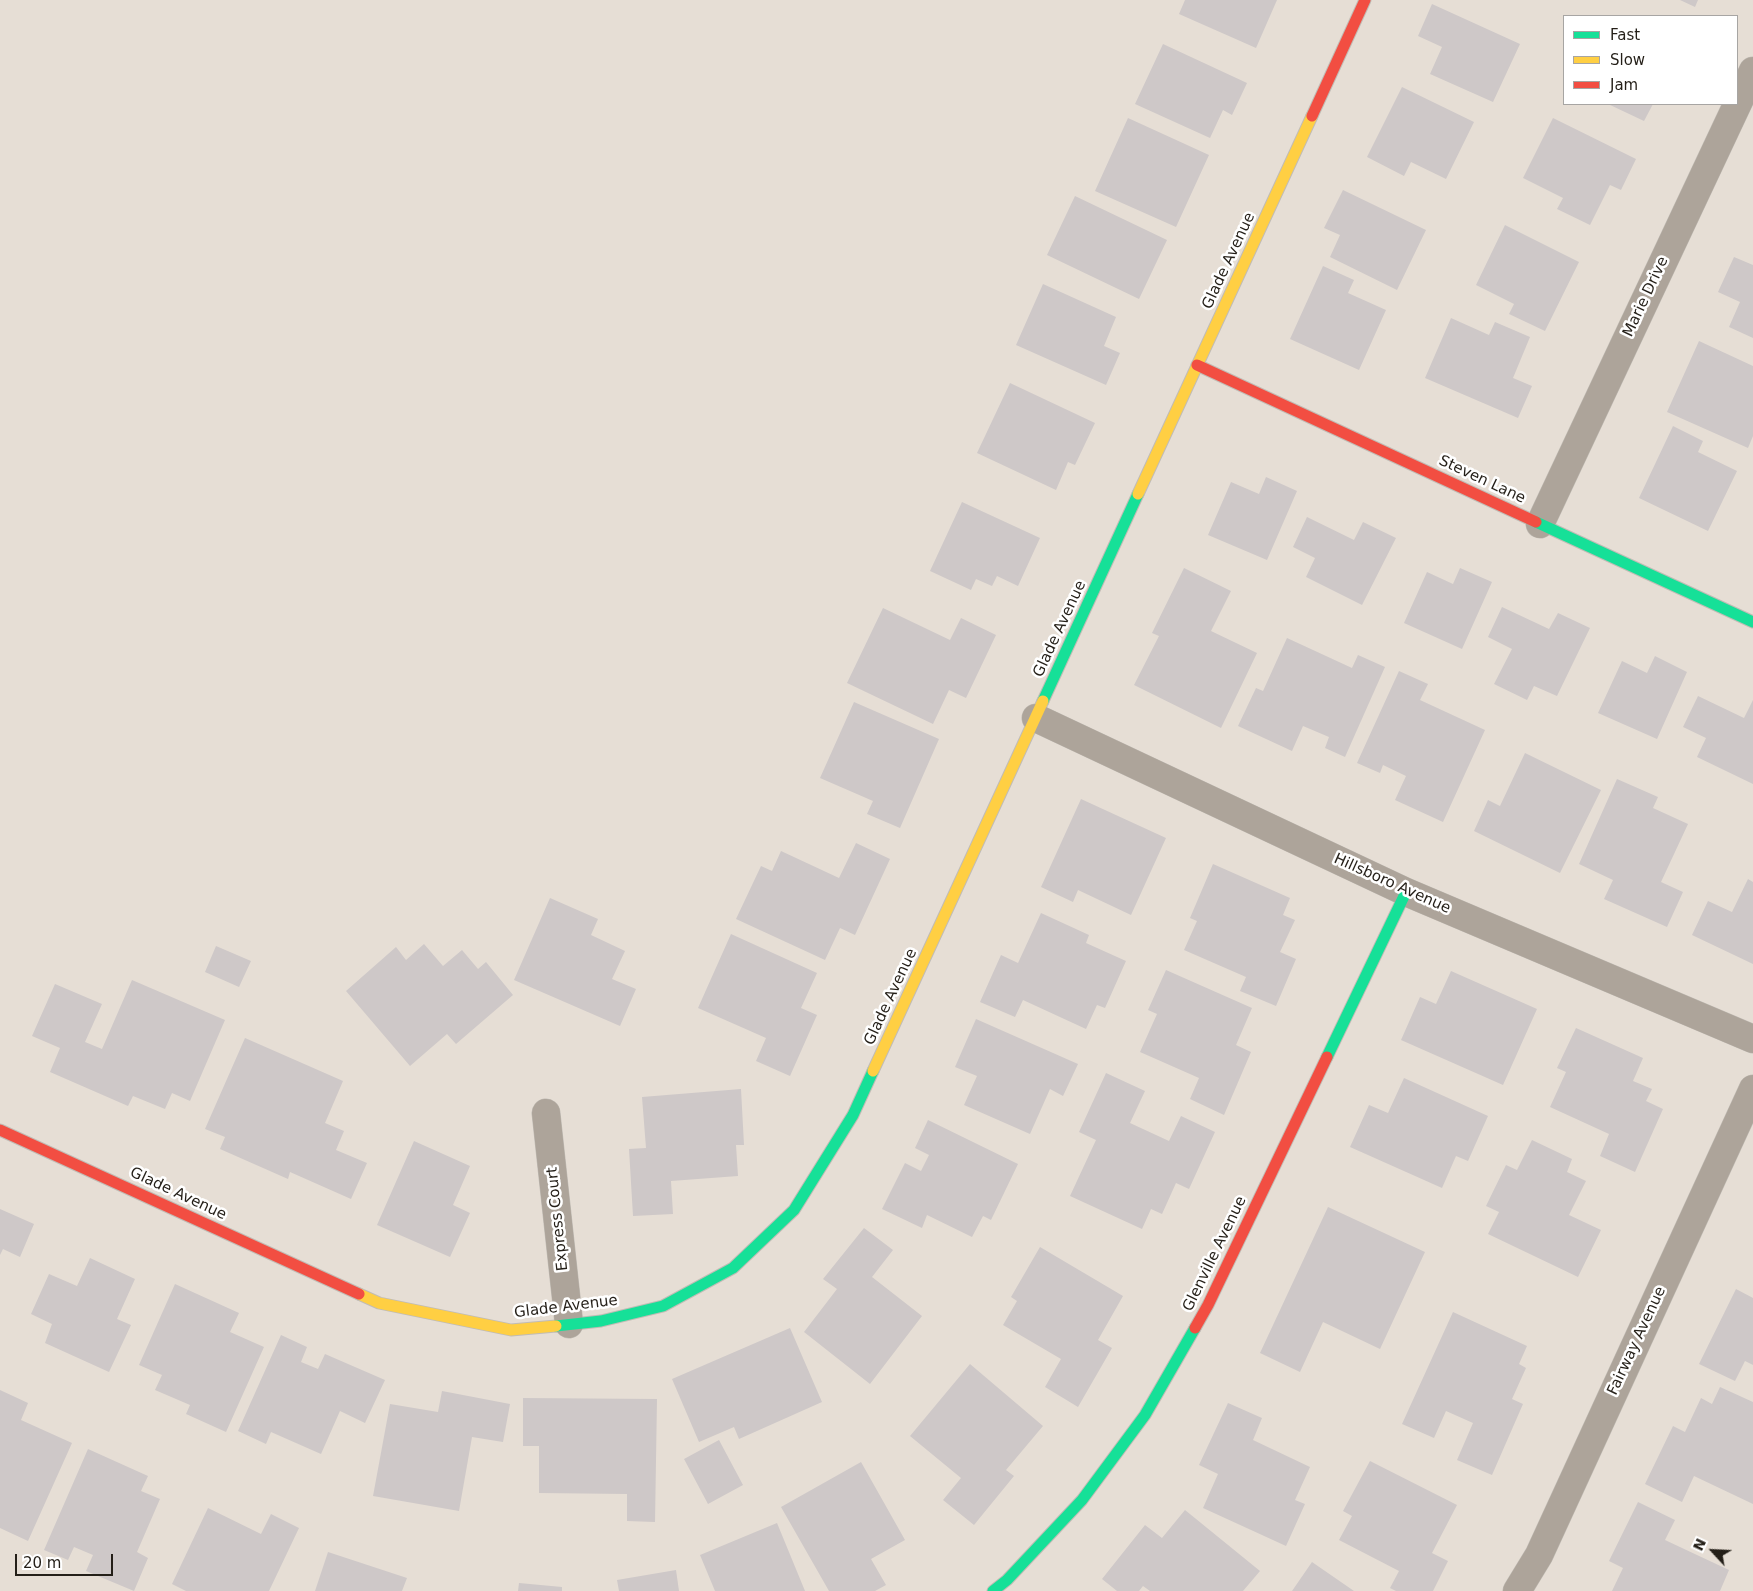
<!DOCTYPE html>
<style>
body{margin:0}
#map{position:relative;width:1753px;height:1591px;overflow:hidden;background:#e6ded5;font-family:"DejaVu Sans",sans-serif}
canvas{display:block}
.legend{position:absolute;left:1563px;top:15px;width:175px;height:90px;box-sizing:border-box;background:#fff;border:1px solid #a7a5a3;margin:0;padding:6px 9px;list-style:none;font-size:15px;color:#241f18}
.legend li{display:flex;align-items:center;gap:10px;height:25px}
.legend b{width:25px;border:1px solid #a7a5a3}
.north{position:absolute;left:1688px;top:1526px;width:50px;height:50px;-webkit-text-stroke:4px #fff;paint-order:stroke;rotate:295deg;font-size:14px;font-weight:700;line-height:20px;text-align:center;color:#241f18}
.north::after{content:'';display:block;margin:auto;width:18px;height:22px;background:#241f18;clip-path:polygon(50% 0,100% 100%,50% 72%,0 100%)}
.scale{position:absolute;left:15px;top:1554px;width:98px;height:22px;box-sizing:border-box;border:2px solid #241f18;border-top:0;padding-left:6px;font-size:15px;line-height:18px;white-space:nowrap;color:#241f18;-webkit-text-stroke:4px #fff;paint-order:stroke}
</style>
<div id="map">
<canvas width="1753" height="1591"></canvas>
<ul class="legend">
<li><b style="height:6px;background:#16e098"></b>Fast</li>
<li><b style="height:6px;background:#ffcf43"></b>Slow</li>
<li><b style="height:6px;background:#f24e42"></b>Jam</li>
</ul>
<div class="north">N</div>
<div class="scale">20 m</div>
</div>
<script>
const ctx = document.querySelector('canvas').getContext('2d');
ctx.lineJoin = 'round';
function fill(path, color) {
  ctx.fillStyle = color;
  ctx.fill(path, 'evenodd');
}
function toPath(rows) {
  const path = new Path2D();
  for (const r of rows) {
    path.moveTo(r[0], r[1]);
    for (let i = 2; i < r.length; i += 2) path.lineTo(r[i], r[i + 1]);
  }
  return path;
}
function trace(path, color, width, dash) {
  ctx.strokeStyle = color;
  ctx.lineWidth = width;
  ctx.lineCap = dash ? 'butt' : 'round';
  ctx.setLineDash(dash || []);
  ctx.stroke(path);
}
function drawText(font, color, halo, rows, align = 'center') {
  ctx.font = font + ' "DejaVu Sans",sans-serif';
  ctx.lineWidth = 5;
  ctx.setLineDash([]);
  ctx.textBaseline = 'middle';
  ctx.strokeStyle = halo;
  ctx.fillStyle = color;
  for (const [text, x, y, turn = 0] of rows) {
    ctx.save();
    ctx.translate(x, y);
    ctx.rotate((+turn || 0) * Math.PI / 180);
    ctx.textAlign = isNaN(turn) ? turn : align;
    if (halo) ctx.strokeText(text, 0, 0);
    ctx.fillText(text, 0, 0);
    ctx.restore();
  }
}
const building = toPath([
 [1185,0,1277,0,1256,48,1179,14],
 [1680,0,1698,0,1695,7],
 [1432,4,1520,44,1493,102,1430,74,1442,47,1418,36],
 [1163,44,1247,83,1232,115,1223,110,1210,138,1135,104],
 [1402,87,1474,122,1446,179,1411,162,1404,176,1367,157],
 [1608,104,1653,104,1644,121],
 [1128,118,1209,155,1176,227,1095,191],
 [1553,118,1636,159,1621,190,1610,185,1590,225,1557,209,1563,198,1523,178],
 [1343,190,1426,230,1397,290,1330,257,1340,235,1324,228],
 [1075,196,1167,240,1139,299,1047,255],
 [1505,225,1579,262,1545,331,1509,314,1514,304,1476,285],
 [1734,257,1753,265,1753,338,1729,327,1740,302,1718,292],
 [1323,266,1354,280,1348,293,1386,310,1359,370,1290,339],
 [1043,284,1116,317,1104,346,1120,353,1106,385,1016,345],
 [1451,318,1489,335,1495,322,1530,337,1513,378,1532,386,1518,418,1425,378],
 [1699,341,1753,366,1753,436,1748,448,1667,412],
 [1010,383,1095,423,1075,465,1068,462,1056,490,977,453],
 [1673,426,1703,441,1698,452,1737,471,1708,531,1639,498],
 [1266,477,1297,491,1267,560,1208,535,1231,482,1259,494],
 [962,502,1040,538,1018,586,997,576,992,586,976,579,971,590,930,571],
 [1307,517,1354,540,1363,522,1396,538,1362,605,1306,577,1315,558,1293,547],
 [1184,568,1231,591,1211,631,1257,653,1221,728,1134,685,1159,636,1152,633],
 [1460,568,1492,582,1462,649,1404,623,1427,572,1453,584],
 [1502,607,1549,629,1558,613,1590,628,1557,696,1534,686,1527,700,1494,684,1512,649,1488,637],
 [883,608,950,640,961,618,996,635,966,698,949,690,933,724,847,683],
 [1287,638,1352,668,1358,655,1385,667,1345,757,1325,748,1329,737,1303,726,1292,751,1238,726,1256,688,1263,691],
 [1655,656,1687,672,1657,739,1598,713,1622,661,1647,673],
 [1399,671,1428,684,1420,700,1485,730,1443,822,1395,800,1406,776,1383,765,1380,773,1357,763],
 [1698,696,1744,718,1753,700,1753,784,1697,757,1706,738,1683,727],
 [854,702,939,739,900,828,867,814,873,801,820,778],
 [1525,753,1601,790,1560,873,1474,831,1488,800,1500,806],
 [1617,779,1658,797,1653,808,1688,824,1661,882,1683,892,1667,927,1604,899,1613,880,1579,864],
 [1081,799,1166,838,1131,915,1078,890,1073,902,1041,887],
 [856,843,890,859,855,935,840,928,825,960,736,919,761,866,772,871,781,851,839,878],
 [1213,864,1290,898,1283,915,1295,920,1280,952,1296,959,1276,1006,1240,991,1246,977,1184,950,1197,921,1190,918],
 [1748,879,1753,882,1753,964,1692,935,1708,901,1732,912],
 [550,898,598,919,591,935,625,951,612,979,636,989,620,1026,514,980],
 [1041,913,1089,935,1086,943,1126,961,1105,1008,1097,1005,1086,1029,1023,1000,1015,1017,980,1002,1001,955,1018,963],
 [731,934,817,973,801,1008,817,1015,790,1076,756,1061,766,1038,698,1008],
 [424,944,443,966,462,950,478,969,486,962,513,995,456,1044,447,1034,410,1066,346,991,396,947,406,960],
 [216,946,251,961,239,987,205,972],
 [1166,970,1252,1008,1236,1045,1251,1052,1224,1115,1190,1099,1199,1078,1140,1052,1157,1014,1148,1010],
 [1451,971,1537,1009,1503,1085,1401,1040,1420,997,1436,1004],
 [132,980,225,1020,190,1101,172,1093,165,1109,133,1096,128,1106,50,1072,60,1048,32,1036,55,984,102,1004,85,1042,102,1049],
 [976,1019,1078,1064,1063,1096,1050,1089,1030,1134,964,1105,977,1076,955,1067],
 [1576,1028,1643,1058,1633,1081,1652,1089,1646,1101,1663,1109,1635,1172,1600,1156,1609,1134,1550,1107,1566,1072,1557,1068],
 [245,1038,343,1081,325,1123,344,1131,336,1150,367,1163,351,1199,290,1172,288,1179,220,1149,225,1137,205,1129],
 [1106,1073,1145,1091,1130,1123,1169,1141,1181,1116,1215,1132,1189,1189,1176,1183,1162,1214,1151,1209,1142,1229,1070,1196,1096,1140,1079,1132],
 [1404,1078,1488,1116,1468,1161,1456,1156,1442,1188,1350,1147,1369,1105,1388,1113],
 [741,1089,744,1145,736,1145,738,1176,671,1181,673,1214,633,1216,629,1149,646,1148,642,1097],
 [928,1120,1018,1164,991,1220,983,1216,972,1237,927,1215,922,1228,882,1209,905,1163,921,1171,929,1155,915,1148],
 [1532,1140,1572,1159,1567,1172,1586,1181,1569,1215,1601,1230,1578,1277,1488,1234,1499,1212,1486,1206,1506,1165,1517,1170],
 [414,1141,470,1166,453,1205,470,1213,450,1257,377,1225],
 [1328,1207,1425,1252,1380,1349,1323,1322,1300,1372,1260,1353],
 [0,1209,34,1224,20,1257,3,1249,0,1255],
 [864,1228,893,1250,872,1277,922,1316,870,1384,804,1332,837,1289,823,1279],
 [1040,1247,1123,1296,1098,1340,1112,1348,1078,1407,1045,1387,1061,1359,1003,1325,1017,1301,1011,1297],
 [90,1258,135,1279,117,1319,131,1325,109,1372,45,1343,52,1324,31,1314,49,1274,77,1286],
 [175,1284,239,1313,230,1332,264,1347,226,1432,186,1414,190,1405,155,1390,162,1375,139,1365],
 [1736,1289,1753,1298,1753,1365,1745,1361,1735,1381,1699,1364],
 [1453,1312,1527,1346,1519,1364,1526,1368,1512,1399,1523,1404,1492,1475,1457,1460,1473,1423,1446,1411,1434,1438,1402,1424],
 [790,1328,822,1402,739,1439,734,1427,699,1442,672,1379],
 [281,1335,307,1347,301,1362,318,1369,325,1354,385,1380,365,1423,340,1411,321,1454,271,1432,266,1444,238,1431],
 [970,1364,1043,1426,1006,1470,1014,1476,974,1525,943,1500,961,1478,910,1436],
 [1720,1387,1753,1402,1753,1504,1694,1476,1682,1502,1645,1484,1673,1426,1685,1432,1701,1398,1712,1404],
 [0,1390,28,1403,21,1420,72,1443,28,1541,0,1528],
 [442,1391,510,1404,503,1442,472,1437,459,1511,373,1496,390,1404,438,1412],
 [523,1398,657,1399,655,1522,627,1521,627,1494,539,1493,539,1446,523,1446],
 [1228,1403,1262,1418,1253,1440,1310,1467,1295,1500,1305,1504,1286,1546,1203,1508,1218,1474,1199,1465],
 [719,1440,743,1485,708,1504,684,1459],
 [88,1449,148,1476,141,1491,160,1499,137,1552,148,1558,134,1591,86,1571,93,1555,74,1547,68,1560,44,1550],
 [1370,1461,1457,1505,1432,1553,1448,1561,1433,1591,1396,1591,1390,1588,1399,1571,1339,1540,1352,1516,1343,1511],
 [861,1462,905,1540,871,1559,886,1585,875,1591,829,1591,781,1507],
 [1638,1502,1675,1520,1665,1540,1729,1570,1720,1591,1612,1591,1623,1568,1609,1561],
 [208,1508,261,1534,271,1514,299,1528,269,1591,186,1591,172,1584],
 [1185,1510,1260,1571,1243,1591,1150,1591,1143,1586,1139,1591,1117,1591,1102,1579,1145,1525,1162,1538],
 [777,1523,805,1591,715,1591,700,1555],
 [328,1552,407,1578,402,1591,315,1591],
 [1312,1562,1354,1591,1292,1591],
 [676,1570,679,1591,619,1591,617,1580],
 [519,1583,562,1587,562,1591,518,1591]
]);
const street = toPath([
 [1540,524,1753,71],
 [1036,718,1406,892,1753,1039],
 [546,1113,569,1324],
 [1517,1591,1539,1555,1753,1089]
]);
const fast = toPath([
 [1536,522,1753,622],
 [1043,701,1138,494],
 [1327,1057,1406,892],
 [556,1326,601,1321,663,1306,733,1268,794,1210,853,1115,873,1071],
 [993,1591,1007,1580,1082,1500,1145,1415,1195,1328]
]);
const slow = toPath([
 [1138,494,1312,116],
 [873,1071,1043,701],
 [359,1294,379,1303,511,1330,556,1326]
]);
const jam = toPath([
 [1312,116,1365,0],
 [1197,365,1536,522],
 [0,1130,359,1294],
 [1195,1328,1208,1305,1327,1057]
]);
const streetNames = [
 ["Glade Avenue",1229,261,-65],
 ["Marie Drive",1646,297,-65],
 ["Steven Lane",1482,480,25],
 ["Glade Avenue",1060,629,-65],
 ["Hillsboro Avenue",1392,884,24],
 ["Glade Avenue",891,997,-65],
 ["Glade Avenue",178,1194,25],
 ["Express Court",558,1219,-96],
 ["Glenville Avenue",1215,1254,-64],
 ["Glade Avenue",566,1307,-7],
 ["Fairway Avenue",1637,1341,-65]
];
fill(building, '#cec8c8');
trace(street, '#c1bcb5', 29);
trace(fast, '#c1bcb5', 13);
trace(slow, '#c1bcb5', 13);
trace(jam, '#c1bcb5', 13);
trace(street, '#ada49a', 28);
trace(fast, '#16e098', 11);
trace(slow, '#ffcf43', 11);
trace(jam, '#f24e42', 11);
drawText('15px', '#241f18', '#fff', streetNames);
</script>
